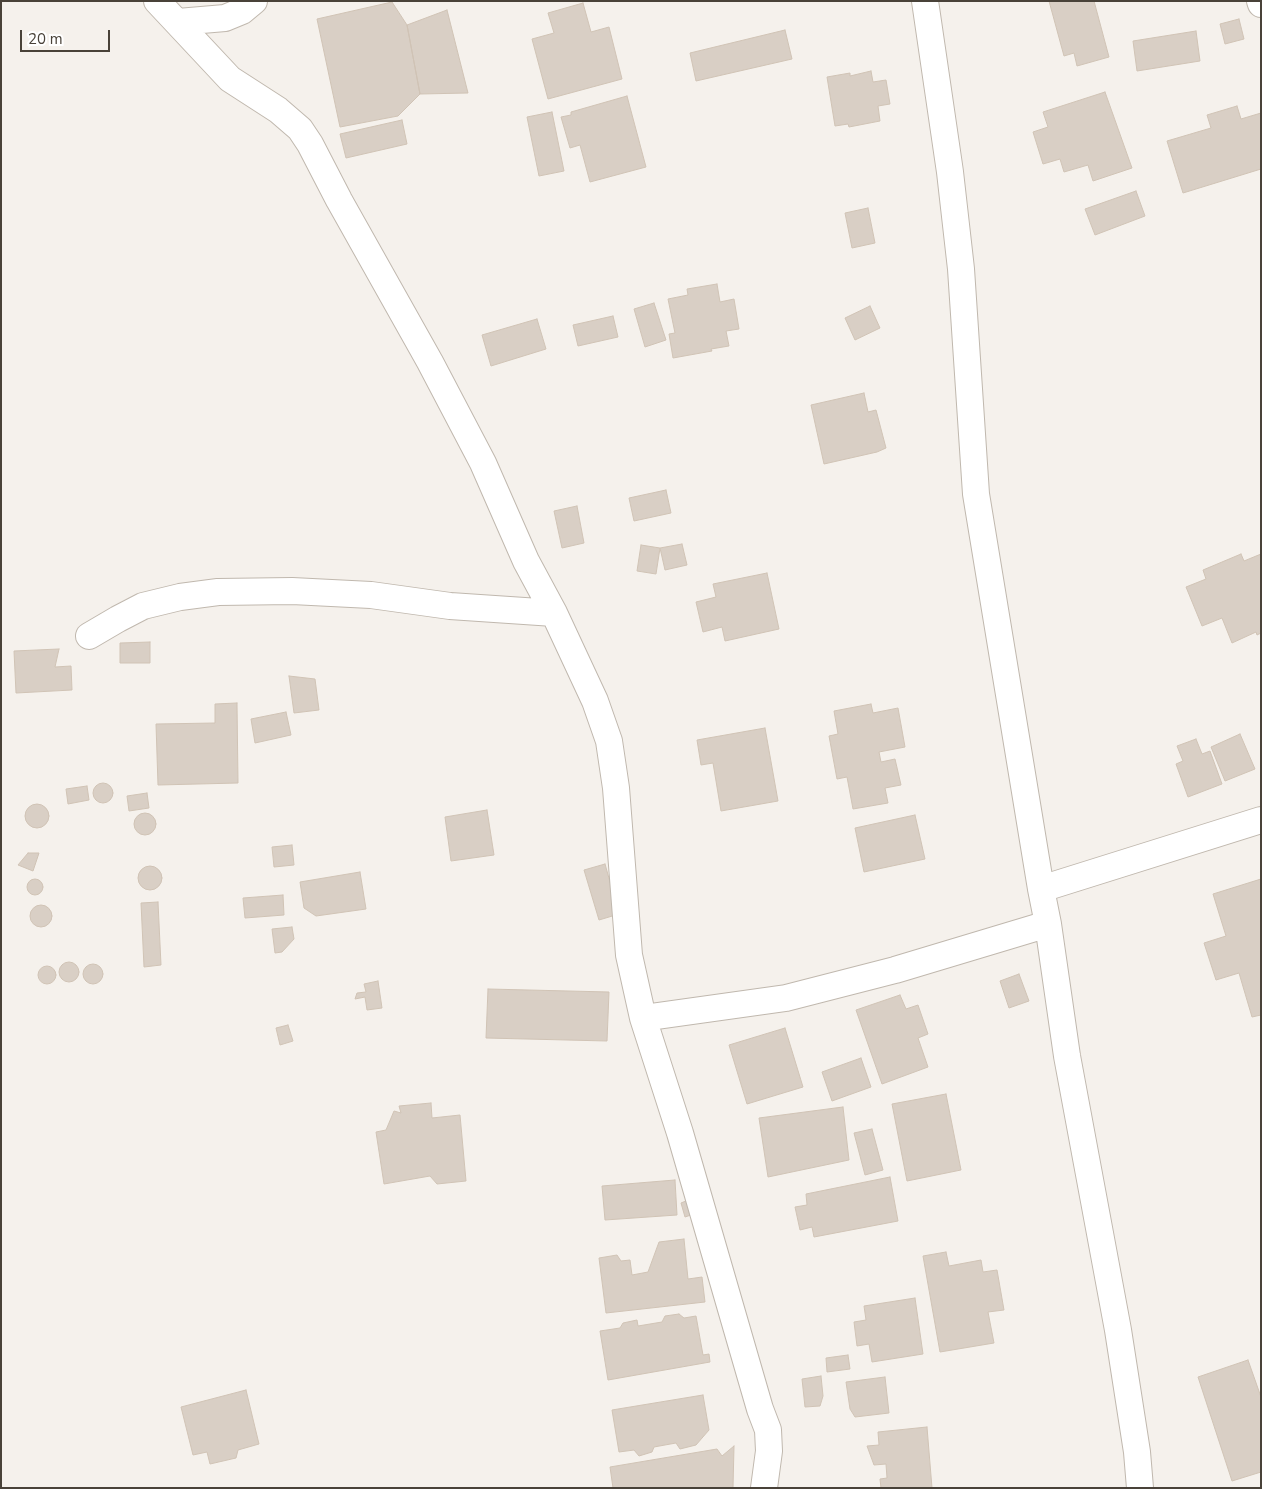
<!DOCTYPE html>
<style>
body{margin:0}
#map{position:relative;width:1262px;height:1489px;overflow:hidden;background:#f5f1ec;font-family:"Nunito Sans",sans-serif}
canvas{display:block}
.frame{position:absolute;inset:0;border:2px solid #494239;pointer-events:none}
.scale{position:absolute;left:20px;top:30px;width:90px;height:22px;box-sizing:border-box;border:2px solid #494239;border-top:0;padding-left:6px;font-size:15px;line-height:18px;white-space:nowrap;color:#494239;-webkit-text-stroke:4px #fff;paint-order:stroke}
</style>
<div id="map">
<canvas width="1262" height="1489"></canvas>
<div class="frame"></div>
<div class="scale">20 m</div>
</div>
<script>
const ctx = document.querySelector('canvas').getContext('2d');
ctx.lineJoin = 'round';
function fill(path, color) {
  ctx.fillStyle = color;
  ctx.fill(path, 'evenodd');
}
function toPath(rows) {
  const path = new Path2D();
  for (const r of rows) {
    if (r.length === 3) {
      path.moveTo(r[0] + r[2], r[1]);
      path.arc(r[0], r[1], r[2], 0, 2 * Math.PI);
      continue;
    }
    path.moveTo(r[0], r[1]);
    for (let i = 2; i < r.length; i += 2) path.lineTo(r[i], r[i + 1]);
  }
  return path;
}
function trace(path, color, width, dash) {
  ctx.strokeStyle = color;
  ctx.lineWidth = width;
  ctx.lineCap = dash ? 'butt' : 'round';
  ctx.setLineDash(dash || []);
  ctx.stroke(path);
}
const building = toPath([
 [1049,1,1094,1,1109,57,1077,66,1074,53,1064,56,1049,1],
 [392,2,407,25,420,94,398,116,340,127,317,19,392,2],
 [583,3,591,32,609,27,622,79,548,99,532,39,554,33,548,13,583,3],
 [447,10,468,93,420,94,407,25,447,10],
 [1239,19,1244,39,1225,44,1220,24,1239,19],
 [785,30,792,59,696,81,690,53,785,30],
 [1196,31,1200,61,1137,71,1133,41,1196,31],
 [871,71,873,82,886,80,890,104,878,106,880,121,849,127,848,124,835,126,827,77,850,73,850,76,871,71],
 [1105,92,1132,168,1093,181,1088,165,1064,172,1060,159,1043,164,1033,132,1048,127,1043,112,1105,92],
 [627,96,646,167,590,182,580,145,570,148,561,117,571,115,571,112,627,96],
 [1237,106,1241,119,1261,113,1261,169,1183,193,1167,141,1211,128,1207,115,1237,106],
 [552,112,564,171,539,176,527,117,552,112],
 [402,120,407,144,346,158,340,134,402,120],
 [1136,191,1145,216,1095,235,1085,209,1136,191],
 [868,208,875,243,852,248,845,213,868,208],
 [717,284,720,302,734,299,739,329,726,331,729,346,711,349,712,351,673,358,669,334,675,333,668,299,688,295,687,289,717,284],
 [654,303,666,340,645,347,634,309,654,303],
 [870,306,880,328,855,340,845,318,870,306],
 [613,316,618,337,578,346,573,325,613,316],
 [537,319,546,349,491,366,482,335,537,319],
 [864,393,868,412,876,410,886,448,877,452,824,464,811,405,864,393],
 [666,490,671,513,634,521,629,498,666,490],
 [577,506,584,543,562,548,554,511,577,506],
 [682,544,687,565,665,570,660,548,682,544],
 [641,545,660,548,656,574,637,571,641,545],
 [1241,554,1244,561,1261,554,1261,633,1257,635,1256,632,1232,643,1222,618,1202,626,1186,587,1206,579,1203,570,1241,554],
 [767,573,779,629,725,641,722,627,703,632,696,602,716,597,713,584,767,573],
 [150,642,150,663,120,663,120,643,150,642],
 [59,649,55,667,71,666,72,690,16,693,14,651,59,649],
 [289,676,315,679,319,710,294,713,289,676],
 [237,703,238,783,158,785,156,724,215,723,215,704,237,703],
 [871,704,873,713,898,708,905,747,879,752,881,762,895,759,901,785,885,788,888,803,853,809,847,777,837,779,829,736,838,734,834,711,871,704],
 [286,712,291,735,255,743,251,719,286,712],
 [765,728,778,801,721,811,713,763,701,765,697,740,765,728],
 [1240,734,1255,769,1225,781,1211,747,1240,734],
 [1196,739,1202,754,1210,751,1222,784,1188,797,1176,764,1183,761,1177,746,1196,739],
 [103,793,10],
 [87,786,89,800,68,804,66,789,87,786],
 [147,793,149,808,129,811,127,796,147,793],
 [37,816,12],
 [487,810,494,855,451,861,445,817,487,810],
 [145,824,11],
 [915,815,925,859,864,872,855,828,915,815],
 [292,845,294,865,274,867,272,847,292,845],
 [28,853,39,853,33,871,18,865,28,853],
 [605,864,619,914,599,920,584,870,605,864],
 [150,878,12],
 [360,872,366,909,316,916,304,908,300,882,360,872],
 [35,887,8],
 [1261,879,1261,1015,1252,1017,1239,973,1216,980,1204,943,1226,936,1213,894,1261,879],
 [283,895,284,915,245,918,243,898,283,895],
 [158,902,161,965,144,967,141,903,158,902],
 [41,916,11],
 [292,927,294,939,282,952,275,953,272,929,292,927],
 [69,972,10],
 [93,974,10],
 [47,975,9],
 [1019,974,1029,1001,1009,1008,1000,981,1019,974],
 [378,981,382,1008,367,1010,365,997,355,999,357,993,366,992,364,984,378,981],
 [488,989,609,992,607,1041,486,1038,488,989],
 [900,995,906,1009,918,1005,928,1034,918,1038,928,1067,882,1084,856,1010,900,995],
 [288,1025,293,1041,280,1045,276,1028,288,1025],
 [785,1028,803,1087,747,1104,729,1045,785,1028],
 [861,1058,871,1087,832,1101,822,1072,861,1058],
 [946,1094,961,1170,907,1181,892,1104,946,1094],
 [431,1103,432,1118,460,1115,466,1181,437,1184,430,1176,384,1184,376,1132,386,1130,394,1111,401,1113,399,1106,431,1103],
 [843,1107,849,1160,768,1177,759,1118,843,1107],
 [872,1129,883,1170,865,1175,854,1133,872,1129],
 [890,1177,898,1221,814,1237,812,1227,800,1230,795,1207,807,1205,806,1194,890,1177],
 [675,1180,677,1215,605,1220,602,1186,675,1180],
 [693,1198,697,1213,685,1217,681,1203,693,1198],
 [684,1239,688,1279,702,1277,705,1302,606,1313,599,1258,617,1255,621,1261,630,1260,632,1275,648,1272,659,1242,684,1239],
 [946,1252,949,1266,981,1260,983,1272,997,1270,1004,1310,988,1312,994,1343,940,1352,923,1256,946,1252],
 [915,1298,923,1354,872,1362,869,1344,857,1346,854,1322,866,1320,864,1306,915,1298],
 [679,1314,684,1318,696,1316,703,1355,709,1354,710,1362,608,1380,600,1331,620,1328,623,1323,637,1320,638,1326,662,1322,665,1316,679,1314],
 [848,1355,850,1369,827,1372,826,1358,848,1355],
 [1248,1360,1261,1397,1261,1472,1232,1481,1198,1377,1248,1360],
 [821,1376,823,1396,820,1406,805,1407,802,1379,821,1376],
 [885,1377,889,1413,855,1417,850,1409,846,1382,885,1377],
 [246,1390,259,1444,238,1450,236,1458,210,1464,207,1452,193,1455,181,1407,246,1390],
 [703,1395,709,1430,696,1445,680,1449,676,1443,654,1447,652,1452,639,1456,634,1450,619,1452,612,1410,703,1395],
 [927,1427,932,1488,881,1488,880,1479,887,1478,886,1464,874,1465,867,1446,879,1445,878,1432,927,1427],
 [734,1446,733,1488,613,1488,610,1467,717,1449,722,1456,734,1446]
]);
const minor = toPath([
 [157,1,230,79,278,110,300,129,310,144,339,200,430,362,483,463,526,561,554,613,595,701,609,741,616,788,629,955,643,1018,680,1133,760,1409,768,1430,769,1451,764,1488],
 [925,1,950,172,961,269,976,494,1041,889,1048,924,1067,1056,1118,1330,1137,1452,1140,1488],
 [1260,1,1261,4],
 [178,22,225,18,242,11,254,1],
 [89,636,118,619,143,606,180,597,218,592,292,591,371,595,450,606,554,613],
 [1041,889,1261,820],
 [643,1018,786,998,895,970,1048,924]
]);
fill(building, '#d9cfc5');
trace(building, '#d0c3b5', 1);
trace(minor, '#c0b8ae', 28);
trace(minor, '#fff', 26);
</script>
